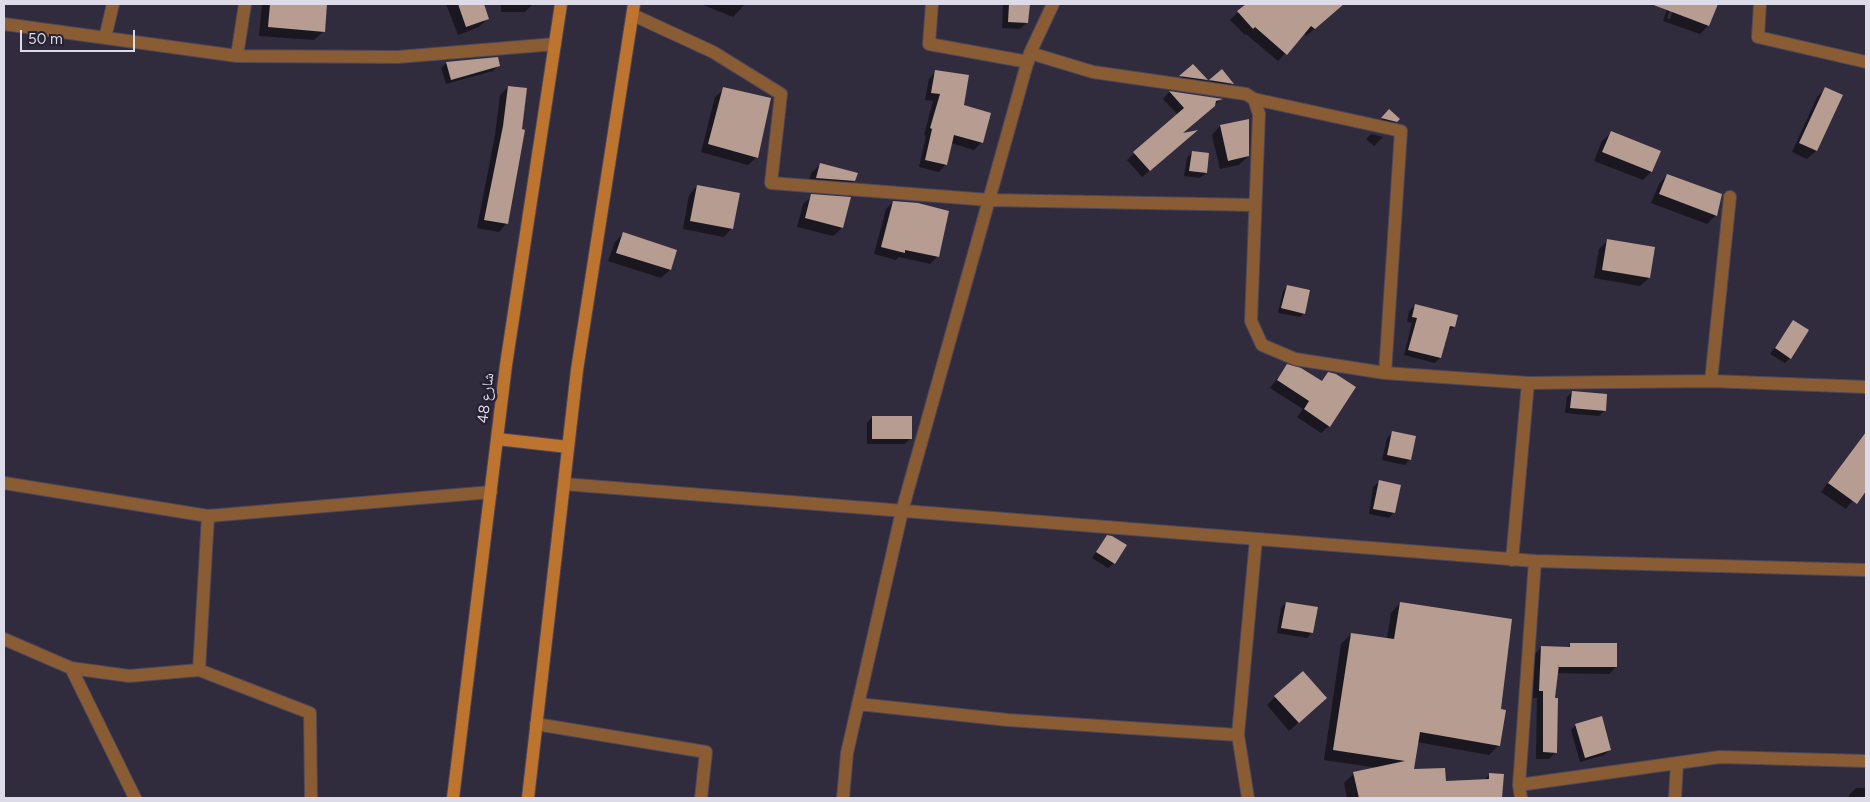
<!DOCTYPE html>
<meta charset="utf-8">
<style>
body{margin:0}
#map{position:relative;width:1870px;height:802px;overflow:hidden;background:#312b3e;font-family:Figtree,sans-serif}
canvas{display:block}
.frame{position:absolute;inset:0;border:5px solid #dedbe8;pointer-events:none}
.scale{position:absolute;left:20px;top:30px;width:115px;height:22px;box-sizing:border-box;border:2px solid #dedbe8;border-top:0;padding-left:6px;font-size:15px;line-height:18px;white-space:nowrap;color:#dedbe8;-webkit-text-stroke:4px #272134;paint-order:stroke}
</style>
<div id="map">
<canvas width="1870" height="802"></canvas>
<div class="frame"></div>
<div class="scale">50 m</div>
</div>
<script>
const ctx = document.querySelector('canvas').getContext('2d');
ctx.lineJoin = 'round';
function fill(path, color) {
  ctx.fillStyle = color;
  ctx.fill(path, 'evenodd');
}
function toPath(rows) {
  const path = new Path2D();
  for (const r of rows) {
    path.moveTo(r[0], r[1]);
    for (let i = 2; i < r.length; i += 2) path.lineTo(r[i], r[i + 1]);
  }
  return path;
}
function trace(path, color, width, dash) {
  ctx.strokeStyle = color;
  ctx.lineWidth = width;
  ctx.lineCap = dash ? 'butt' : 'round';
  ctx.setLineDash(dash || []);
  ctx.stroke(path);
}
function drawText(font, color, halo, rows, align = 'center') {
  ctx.font = font + ' Figtree,"Noto Naskh Arabic",sans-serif';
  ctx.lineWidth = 5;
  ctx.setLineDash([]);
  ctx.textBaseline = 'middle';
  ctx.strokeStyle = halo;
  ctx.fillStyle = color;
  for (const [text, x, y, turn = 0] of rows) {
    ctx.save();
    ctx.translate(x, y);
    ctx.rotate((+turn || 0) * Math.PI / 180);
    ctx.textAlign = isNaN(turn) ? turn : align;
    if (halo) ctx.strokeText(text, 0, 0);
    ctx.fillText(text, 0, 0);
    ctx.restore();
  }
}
const shadow = toPath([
 [262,4,326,4,324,31,314,40,259,36],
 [446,4,482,4,488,18,479,27,458,35],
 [501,4,533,4,525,12,501,12],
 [701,4,745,4,733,17],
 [1003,4,1028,4,1027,22,1020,29,1002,28],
 [1247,4,1344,4,1306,36,1304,33,1278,61,1246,34,1245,35,1230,20],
 [1669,4,1672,4,1667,18,1670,19,1675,4,1716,4,1708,26,1700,34,1663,21],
 [497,58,499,65,493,71,446,84,441,68,446,63],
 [1193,66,1206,80,1201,85,1176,82],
 [936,71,963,106,982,142,974,150,951,143,946,164,939,172,919,167,926,136,924,135,933,101,925,100,929,79],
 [1222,71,1232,84,1227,89,1205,86],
 [508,87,521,130,523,131,506,224,499,232,477,228,495,135,500,95],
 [724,89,757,157,748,165,701,152,715,97],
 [1825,89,1841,96,1816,151,1807,159,1792,152,1817,97],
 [1169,92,1220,100,1180,135,1189,137,1142,177,1127,160,1178,115,1163,99],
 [1389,111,1399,119,1391,127,1377,124],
 [1220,126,1248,156,1239,165,1220,169,1212,135],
 [1611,133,1651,172,1643,180,1594,161,1602,141],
 [1371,134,1383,137,1374,146,1366,139],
 [1192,152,1206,173,1200,178,1184,176,1187,158],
 [820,165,854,181,846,189,808,186,811,173],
 [1667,175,1716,215,1707,224,1651,203,1659,184],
 [697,186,732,228,724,237,683,229,689,195],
 [812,196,850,199,842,228,833,236,797,227,803,204],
 [893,202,947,211,937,257,930,264,899,257,896,260,874,254,886,209],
 [623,234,676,250,670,270,661,278,608,261,615,242],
 [1608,240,1654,248,1649,278,1640,286,1594,278,1599,249],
 [1287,286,1304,313,1300,317,1278,313,1283,291],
 [1415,306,1456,316,1454,327,1447,332,1440,358,1435,363,1404,355,1412,323,1407,322,1409,311],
 [1793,322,1790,358,1785,363,1770,354],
 [1287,366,1321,382,1328,374,1329,426,1321,433,1297,417,1303,409,1270,388],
 [1572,392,1604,411,1599,416,1565,413,1567,397],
 [872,417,910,439,905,444,867,444,867,423],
 [1866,432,1866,484,1846,509,1821,492],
 [1392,433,1410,459,1405,465,1382,460,1387,438],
 [1379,482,1394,512,1389,518,1369,514,1373,487],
 [1107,536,1114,563,1108,568,1092,558],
 [1286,603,1312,632,1307,638,1277,633,1281,608],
 [1400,603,1500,710,1499,745,1489,755,1417,742,1413,770,1444,782,1483,781,1490,774,1502,775,1501,798,1347,798,1344,783,1354,773,1378,768,1324,760,1341,644,1351,634,1387,639,1391,613],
 [1571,644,1616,667,1609,674,1555,673,1556,752,1549,759,1536,759,1537,698,1533,698,1535,654,1541,647,1567,648],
 [1275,697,1317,706,1289,731,1267,705],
 [1576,725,1610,750,1604,755,1580,762,1571,730],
 [1856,788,1866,788,1866,798,1849,798,1849,795]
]);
const building = toPath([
 [270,4,327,4,325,32,268,27],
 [458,4,484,4,489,19,466,27],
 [1009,4,1030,4,1028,23,1008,22],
 [1246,4,1344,4,1315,29,1311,26,1287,55,1255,27,1253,29,1237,11],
 [1651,4,1718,4,1709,26],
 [498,57,500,66,451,80,446,62],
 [1193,64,1208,80,1179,76],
 [1222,69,1234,84,1209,80],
 [935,70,969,75,964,105,991,113,983,143,954,135,947,165,925,160,932,129,930,128,940,94,931,93],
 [508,86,527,88,522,129,525,130,508,224,484,220,503,126],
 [723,87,771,98,758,158,708,144],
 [1825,87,1843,95,1817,151,1799,143],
 [1169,91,1223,99,1216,101,1215,106,1183,133,1198,130,1150,171,1133,152,1184,108],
 [1389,109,1400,119,1397,122,1381,118],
 [1249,119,1249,156,1228,161,1220,125],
 [1611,131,1661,151,1652,172,1602,152],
 [1192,151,1209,153,1207,173,1189,171],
 [820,163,858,173,855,181,816,178],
 [1667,174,1722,194,1717,216,1659,194],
 [697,185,740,193,733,229,690,221],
 [811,194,851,197,843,228,805,218],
 [893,201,918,203,949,211,939,257,905,250,905,253,881,247],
 [623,232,677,250,671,270,616,253],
 [1607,239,1655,247,1650,278,1602,270],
 [1287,285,1310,290,1305,314,1281,308],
 [1415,304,1458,315,1455,327,1450,326,1441,358,1408,350,1417,318,1412,317],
 [1793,320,1809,330,1791,359,1775,348],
 [1287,364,1301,368,1322,381,1328,372,1336,374,1356,387,1330,427,1304,409,1309,401,1277,380],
 [1572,391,1607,394,1606,411,1570,408],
 [872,416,912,416,912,439,872,439],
 [1392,431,1416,436,1411,460,1387,455],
 [1866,432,1866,491,1857,504,1828,483],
 [1379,480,1401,485,1395,513,1373,509],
 [1107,535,1112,536,1127,545,1115,564,1096,552],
 [1286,602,1318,607,1313,633,1281,628],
 [1400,602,1512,619,1501,709,1506,710,1500,746,1420,732,1414,769,1445,768,1446,781,1489,779,1489,773,1504,774,1502,798,1359,798,1353,772,1405,761,1333,750,1351,633,1394,639],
 [1570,643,1617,643,1617,667,1559,667,1559,664,1555,698,1558,698,1557,753,1543,752,1543,691,1539,691,1541,646,1570,647],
 [1303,671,1327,698,1299,723,1274,696],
 [1602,716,1611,750,1585,758,1575,724]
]);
const minor = toPath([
 [932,4,929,44,1028,62],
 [1760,4,1758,37,1866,62],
 [633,15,713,52,781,94,771,183,989,200,1255,205],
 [4,24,237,56,398,57,555,44],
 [105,38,113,4],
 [1030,53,1053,4],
 [237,56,245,4],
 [1254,99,1259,114,1251,321,1262,345,1295,359,1385,373,1528,383,1711,381,1866,387],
 [1711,381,1730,197],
 [4,483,208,516,491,492],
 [564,484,1535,561],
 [1512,560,1528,383],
 [4,639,71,668,129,676,199,670,208,516],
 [71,668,135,798],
 [199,670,310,713,311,798],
 [858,704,1008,720,1238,735,1248,798],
 [536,724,706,752,701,798],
 [1238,735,1256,539],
 [1519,785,1720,757,1866,761],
 [843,798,847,753,902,511,1030,53,1093,72,1246,94,1254,99,1401,131,1385,373],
 [1521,798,1519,785,1535,561,1866,570],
 [1675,798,1677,763]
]);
const secondary = toPath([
 [497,439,568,447],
 [453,798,506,365,561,4],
 [528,798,577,370,634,4]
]);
const streetNames = [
 ["شارع 48",486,398,-83]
];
fill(shadow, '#0007');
fill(building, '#b69c91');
trace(minor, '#4d4759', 14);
trace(secondary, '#4d4759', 14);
trace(minor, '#8a5c34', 12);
trace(secondary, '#bc742e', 12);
drawText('15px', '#dedbe8', '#272134', streetNames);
</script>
